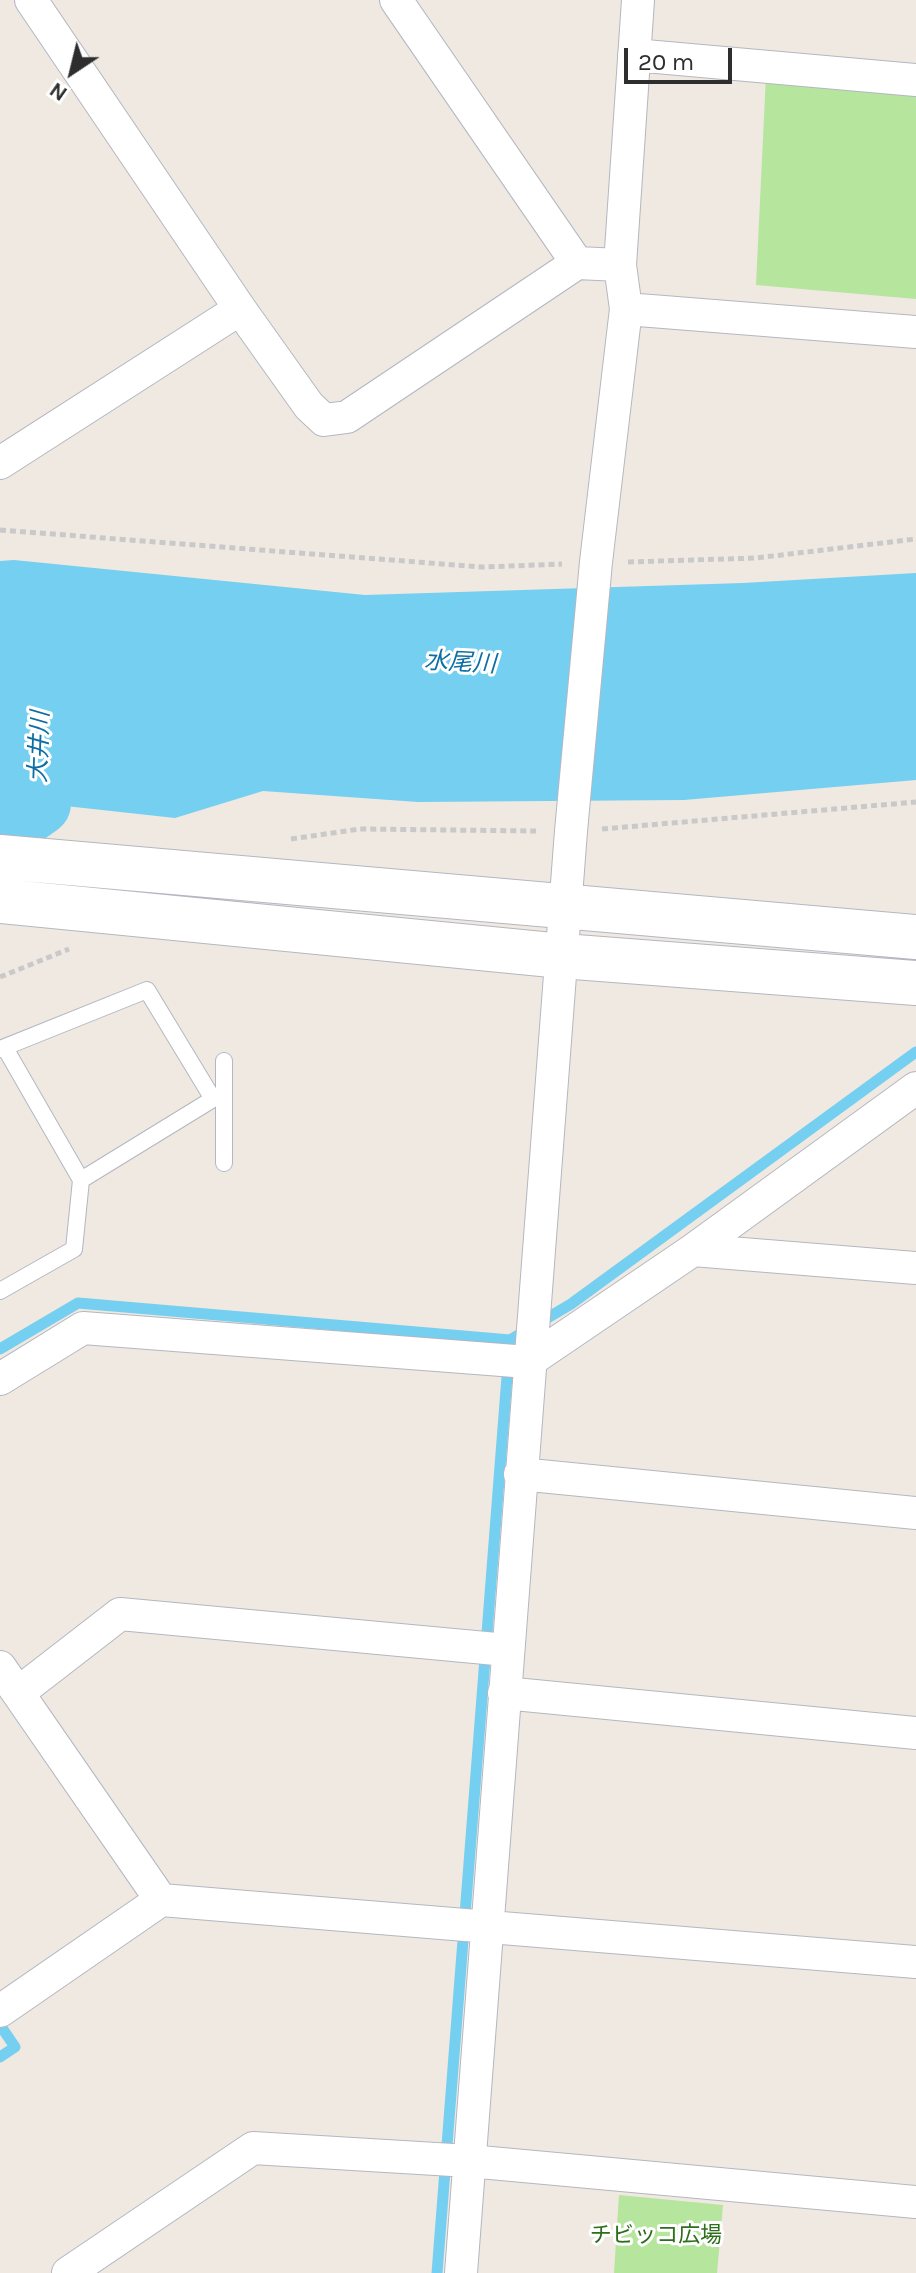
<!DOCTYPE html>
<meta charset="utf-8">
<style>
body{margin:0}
#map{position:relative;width:916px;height:2273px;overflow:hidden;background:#efe9e1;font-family:Karla,sans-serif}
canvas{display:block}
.north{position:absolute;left:32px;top:32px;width:80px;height:80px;-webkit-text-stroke:6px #fff;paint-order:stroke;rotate:215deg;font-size:22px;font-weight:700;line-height:32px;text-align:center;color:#2e2e2e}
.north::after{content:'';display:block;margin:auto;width:28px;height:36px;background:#2e2e2e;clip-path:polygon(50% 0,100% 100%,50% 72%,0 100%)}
.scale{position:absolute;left:624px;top:48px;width:108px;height:36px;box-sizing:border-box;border:4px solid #2e2e2e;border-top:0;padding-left:10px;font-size:24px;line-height:28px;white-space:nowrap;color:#2e2e2e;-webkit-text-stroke:6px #fff;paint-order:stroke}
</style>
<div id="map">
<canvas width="916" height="2273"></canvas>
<div class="north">N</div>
<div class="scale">20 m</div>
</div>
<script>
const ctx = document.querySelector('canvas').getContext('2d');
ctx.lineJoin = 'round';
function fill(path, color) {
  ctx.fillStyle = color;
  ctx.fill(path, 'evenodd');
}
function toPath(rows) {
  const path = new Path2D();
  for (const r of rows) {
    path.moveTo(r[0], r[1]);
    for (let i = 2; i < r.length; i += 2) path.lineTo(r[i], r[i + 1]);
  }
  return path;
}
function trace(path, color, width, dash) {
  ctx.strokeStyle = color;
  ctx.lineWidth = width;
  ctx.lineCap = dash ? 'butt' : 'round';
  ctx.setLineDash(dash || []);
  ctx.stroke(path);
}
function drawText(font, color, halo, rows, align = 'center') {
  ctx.font = font + ' Karla,"Noto Sans JP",sans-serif';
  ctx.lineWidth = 6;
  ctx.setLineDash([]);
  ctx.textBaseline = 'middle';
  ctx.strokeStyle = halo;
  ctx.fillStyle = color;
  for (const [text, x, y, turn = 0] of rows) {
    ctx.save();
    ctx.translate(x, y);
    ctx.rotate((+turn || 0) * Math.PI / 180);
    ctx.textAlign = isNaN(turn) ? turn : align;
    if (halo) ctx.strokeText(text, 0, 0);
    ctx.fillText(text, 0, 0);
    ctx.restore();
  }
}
const green = toPath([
 [766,75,916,86,916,299,756,285],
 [619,2195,723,2205,717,2273,614,2273]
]);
const water = toPath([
 [14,560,365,595,743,583,916,573,916,780,684,800,418,802,263,791,175,818,38,803,0,805,0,561]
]);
const stream = toPath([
 [0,1349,78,1303,510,1340,571,1304,916,1052],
 [0,2025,15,2047,0,2057],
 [437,2273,508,1364]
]);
const river = toPath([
 [0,830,38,803,41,713]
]);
const path = toPath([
 [0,530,482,567,562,564],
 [628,562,756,558,916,539],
 [602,829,916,802],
 [291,839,360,829,536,831],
 [0,977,69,949]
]);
const lane = toPath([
 [5,1048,81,1180],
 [0,1049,147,990,213,1099,81,1180,74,1249,0,1291],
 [224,1163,224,1061]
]);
const street = toPath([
 [31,0,240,309,309,406,324,420,347,417,577,263,620,265],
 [396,0,577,263],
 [634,55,916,80],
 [626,309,916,332],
 [0,463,240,309],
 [693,1250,916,1268],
 [0,1379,83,1328,528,1362,693,1250,916,1088],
 [520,1474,916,1513],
 [0,1667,161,1900],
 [18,1693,120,1614,507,1650],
 [504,1693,916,1733],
 [0,2011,161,1900,916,1962],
 [68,2273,253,2148,469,2161,916,2202],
 [461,2273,571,831,596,562,626,309,620,265,638,0]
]);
const secondary = toPath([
 [0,857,916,937],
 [0,901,562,956,916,983]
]);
const parkNames = [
 ["チビッコ広場",656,2236]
];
const waterNames = [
 ["水尾川",460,663,3],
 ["大井川",40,747,-88]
];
fill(green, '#b6e59e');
fill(water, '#75cff0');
trace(stream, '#75cff0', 11);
trace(river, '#75cff0', 66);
trace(lane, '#b4b7c1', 18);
trace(street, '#b4b7c1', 34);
trace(secondary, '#b4b7c1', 46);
trace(path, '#c9c9c9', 5, [6, 4]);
trace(lane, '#fff', 16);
trace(street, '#fff', 32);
trace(secondary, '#fff', 44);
drawText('22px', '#2c6e1b', '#fff', parkNames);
drawText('italic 24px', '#0d6fa3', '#fff', waterNames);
</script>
